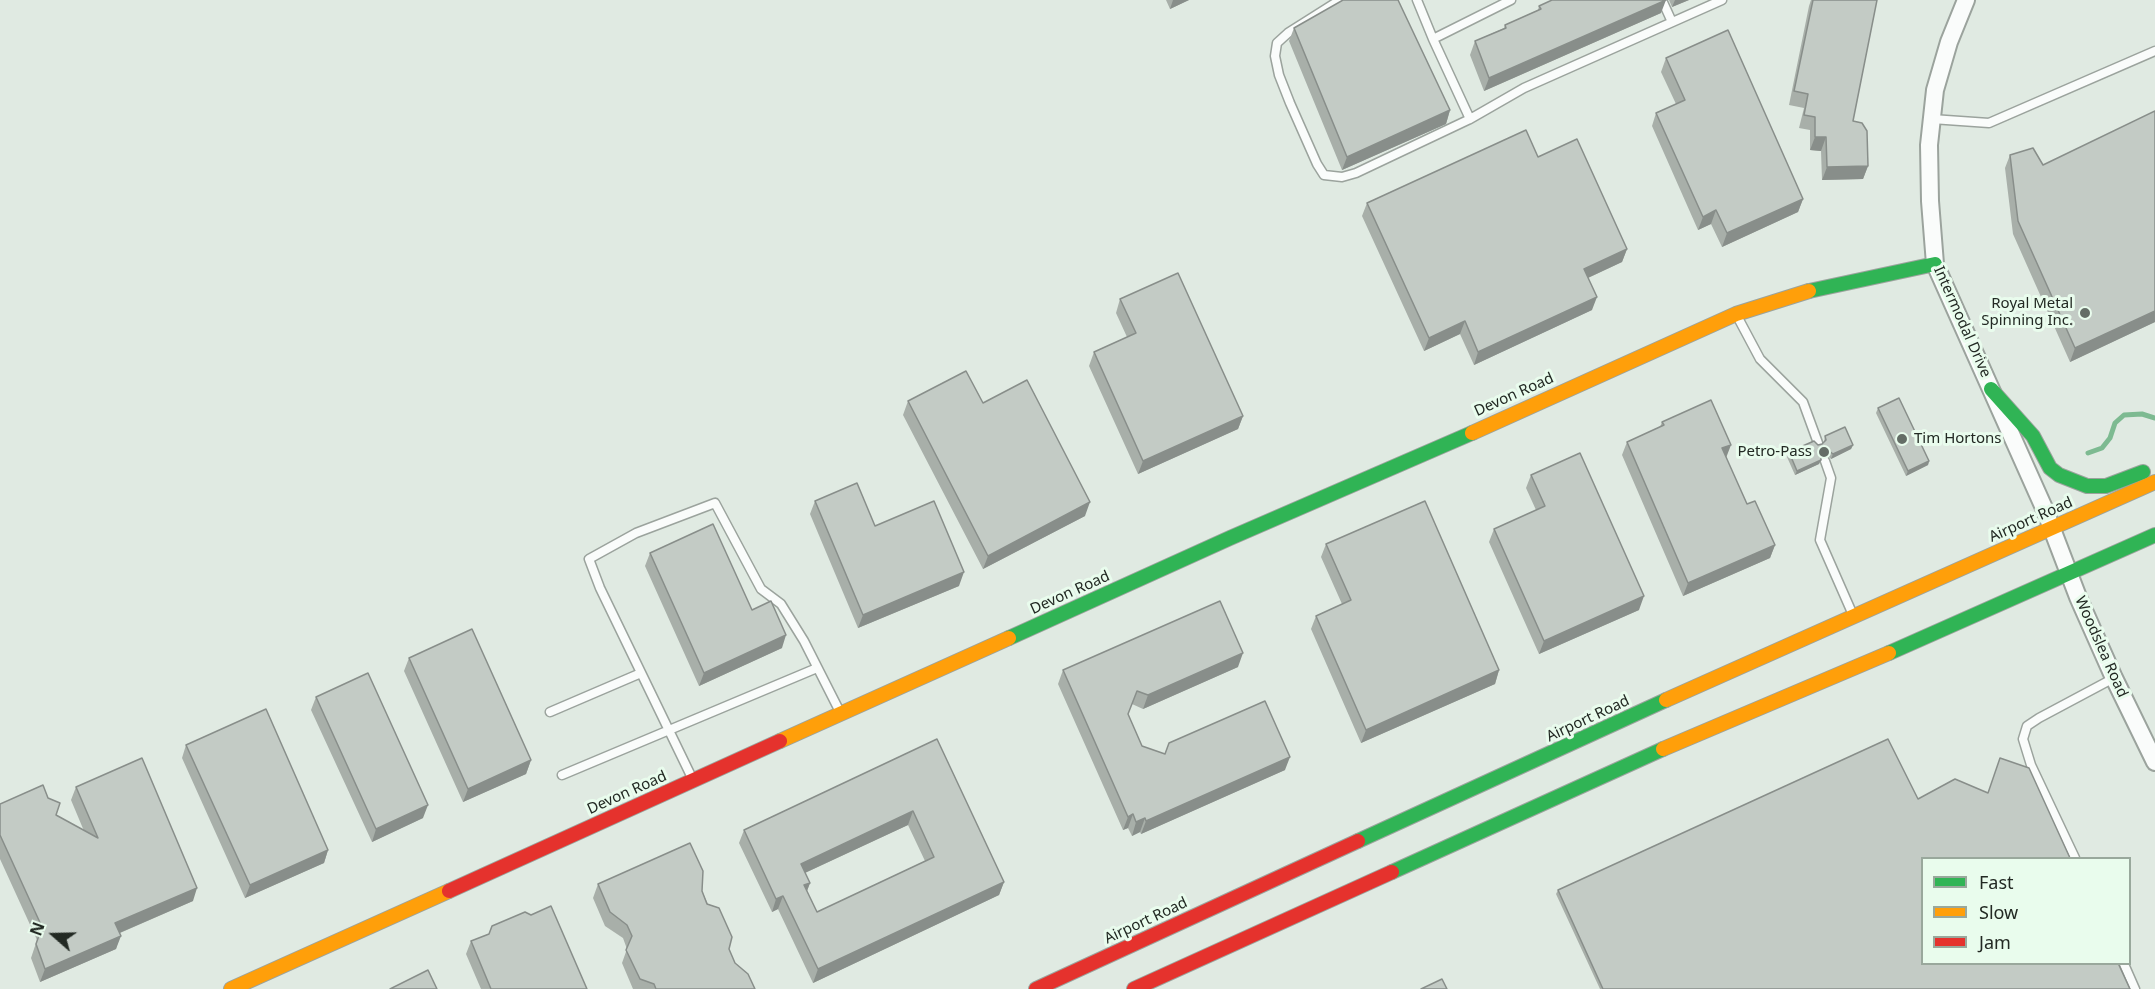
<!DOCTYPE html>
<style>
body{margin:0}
#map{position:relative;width:2155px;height:989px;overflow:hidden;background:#e0eae2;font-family:"Noto Sans",sans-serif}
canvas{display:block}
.legend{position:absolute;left:1921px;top:857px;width:210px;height:108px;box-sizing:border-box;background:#e9fced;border:2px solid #99a89c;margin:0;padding:8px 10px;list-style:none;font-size:18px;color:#222923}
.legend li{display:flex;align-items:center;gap:12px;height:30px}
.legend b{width:30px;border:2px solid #99a89c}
.north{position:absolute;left:24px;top:905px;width:60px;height:60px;-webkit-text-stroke:4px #e9fced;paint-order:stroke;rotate:290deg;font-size:16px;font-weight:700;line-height:24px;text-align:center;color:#222923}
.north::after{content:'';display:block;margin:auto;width:21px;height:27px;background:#222923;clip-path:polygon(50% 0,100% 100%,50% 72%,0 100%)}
</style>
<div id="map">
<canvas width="2155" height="989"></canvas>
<ul class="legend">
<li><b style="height:8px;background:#30b455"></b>Fast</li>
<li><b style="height:8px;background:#ff9f0a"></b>Slow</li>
<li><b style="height:8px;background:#e5322d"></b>Jam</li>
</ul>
<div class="north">N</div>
</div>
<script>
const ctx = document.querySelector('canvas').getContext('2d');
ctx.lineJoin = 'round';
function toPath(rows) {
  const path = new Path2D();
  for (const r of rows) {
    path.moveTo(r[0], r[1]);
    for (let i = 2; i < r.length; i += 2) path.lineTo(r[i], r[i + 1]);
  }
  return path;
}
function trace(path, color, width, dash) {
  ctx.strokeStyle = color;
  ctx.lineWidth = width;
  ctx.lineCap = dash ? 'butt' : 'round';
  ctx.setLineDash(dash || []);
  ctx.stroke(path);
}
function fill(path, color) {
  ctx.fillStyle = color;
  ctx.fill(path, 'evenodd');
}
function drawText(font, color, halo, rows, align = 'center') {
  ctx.font = font + ' "Noto Sans",sans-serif';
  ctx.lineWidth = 6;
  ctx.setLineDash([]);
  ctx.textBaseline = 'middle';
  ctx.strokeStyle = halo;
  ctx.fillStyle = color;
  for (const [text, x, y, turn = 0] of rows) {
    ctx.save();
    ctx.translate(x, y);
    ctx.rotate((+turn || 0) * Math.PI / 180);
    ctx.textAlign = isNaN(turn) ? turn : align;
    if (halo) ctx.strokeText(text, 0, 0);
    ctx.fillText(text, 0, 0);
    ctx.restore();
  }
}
const stream = toPath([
 [2088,453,2102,448,2110,438,2115,423,2124,415,2142,414,2155,418]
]);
const lane = toPath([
 [1340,0,1288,33,1277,43,1275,56,1279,75,1290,103,1317,164,1324,175,1342,177,1356,173,1470,119,1524,88,1722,0],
 [1417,0,1433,39],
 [1662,0,1672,22],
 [1470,119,1433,39,1511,0],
 [1932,119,1989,123,2155,51],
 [1736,314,1760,359,1803,402,1818,443],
 [1825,461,1831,478,1820,540,1853,615],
 [550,712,641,673],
 [562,775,817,668],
 [693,780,600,588,589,559,636,533,715,503,761,589,781,604,804,641,841,714],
 [2075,858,2031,765,2023,739,2027,726,2039,718,2114,678],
 [2124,964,2135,989]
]);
const street = toPath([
 [1966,0,1949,42,1935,90,1929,145,1930,201,1935,264,2044,508,2078,597,2114,678,2155,762]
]);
const fast = toPath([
 [1809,291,1935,264],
 [1991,389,2033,436,2050,468,2059,475,2087,486,2106,486,2143,472],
 [1009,638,1230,538,1472,433],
 [1889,653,2155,535],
 [1358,841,1666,700],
 [1392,872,1663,749]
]);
const slow = toPath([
 [1472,433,1736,314,1809,291],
 [1666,700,2155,482],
 [780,741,1009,638],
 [1663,749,1889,653],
 [231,989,449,891]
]);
const jam = toPath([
 [449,891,780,741],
 [1036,989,1358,841],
 [1134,989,1392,872]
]);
const wall = toPath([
 [1166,0,1189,0,1170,9],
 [1669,0,1689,0,1672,7],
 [1811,0,1877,0,1853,121,1868,166,1863,179,1822,180,1821,151,1810,150,1810,130,1799,128,1804,108,1789,105,1809,6],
 [1539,6,1661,13,1484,91,1470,55,1475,41,1504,28,1505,25,1538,10],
 [1294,28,1450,110,1446,124,1342,170,1289,41],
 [1666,58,1803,199,1798,212,1722,247,1711,224,1698,230,1652,126,1656,113,1676,104,1661,72],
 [2010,155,2043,165,2155,322,2070,362,2013,234,2005,168],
 [1367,203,1627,249,1622,262,1588,278,1592,310,1474,365,1460,334,1424,351,1362,216],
 [1120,299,1243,416,1238,429,1138,474,1089,366,1094,352,1127,337,1116,313],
 [908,401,983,403,1085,516,983,569,903,415],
 [1878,408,1929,461,1928,465,1906,476,1876,413],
 [1662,422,1726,458,1747,504,1775,545,1770,558,1683,596,1622,455,1627,442,1660,427],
 [1825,436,1853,445,1851,449,1831,459,1827,455,1822,455,1821,457,1819,464,1795,475,1787,457,1789,452,1822,444,1824,442],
 [1531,475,1639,610,1539,654,1489,542,1494,529,1536,510,1526,488],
 [815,501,875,526,959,586,858,628,810,514],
 [1326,544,1499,670,1495,684,1361,743,1311,629,1316,616,1342,604,1321,557],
 [650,553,752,610,782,648,699,686,645,566],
 [409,658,531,760,526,774,463,802,404,671],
 [1238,667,1143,709,1132,704,1128,714,1142,746,1165,754,1285,770,1141,834,1140,832,1132,836,1128,828,1123,830,1058,684,1063,670],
 [316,697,423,818,372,842,311,710],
 [937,739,1004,882,999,895,813,983,778,909,772,912,739,843,744,830],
 [908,825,925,861,817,912,807,891,810,883,805,873],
 [186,745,328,850,324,863,245,898,182,758],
 [76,787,193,901,120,933,116,949,40,982,31,958,37,940,0,859,0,804,56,815,84,831,71,800],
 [1918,799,2130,989,1600,989,1556,894,1558,890],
 [598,884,702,891,735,963,755,989,633,989,622,963,627,949,623,938,605,926,593,898],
 [489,934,587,989,481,989,466,954,471,941]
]);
const shadedWall = toPath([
 [1173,0,1189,0,1170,9],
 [1666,0,1661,13,1484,91,1489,78],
 [1675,0,1689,0,1672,7],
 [1450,110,1446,124,1342,170,1347,157],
 [1815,137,1826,137,1821,151,1810,150],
 [1868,166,1863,179,1822,180,1827,167],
 [1803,199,1798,212,1722,247,1727,233],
 [1716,210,1711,224,1698,230,1703,217],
 [1627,249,1622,262,1579,282,1584,269],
 [1597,297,1592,310,1474,365,1478,352],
 [2155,311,2155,322,2070,362,2075,348],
 [1465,321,1460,334,1424,351,1429,338],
 [1243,416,1238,429,1138,474,1143,461],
 [1731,445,1726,458,1722,448],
 [1853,445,1851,449,1831,459,1833,454],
 [1828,450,1827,455,1822,455,1819,459,1821,455,1824,451],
 [1821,460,1819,464,1795,475,1797,471],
 [1929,461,1928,465,1906,476,1908,471],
 [1090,502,1085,516,983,569,988,556],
 [1775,545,1770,558,1683,596,1688,583],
 [964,572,959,586,858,628,863,615],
 [1644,596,1639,610,1539,654,1544,641],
 [786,635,782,648,699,686,704,673],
 [1243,653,1238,667,1143,709,1148,695],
 [1499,670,1495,684,1361,743,1366,730],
 [1290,757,1285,770,1141,834,1146,821],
 [531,760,526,774,463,802,468,789],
 [428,805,423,818,372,842,376,829],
 [913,811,908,825,796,877,801,864],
 [1133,814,1128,828,1123,830,1128,817],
 [1145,818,1140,832,1132,836,1136,822],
 [328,850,324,863,245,898,250,885],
 [1004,882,999,895,813,983,818,969],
 [810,883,805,896,804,885],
 [197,888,193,901,110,937,115,923],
 [783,896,778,909,772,912,776,899],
 [121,936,116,949,40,982,45,969]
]);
const building = toPath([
 [1343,0,1398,0,1450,110,1347,157,1294,28,1343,0],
 [1552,0,1666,0,1489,78,1475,41,1506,28,1505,25,1541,9,1539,6,1552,0],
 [1813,0,1877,0,1853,121,1862,123,1867,131,1868,166,1827,167,1826,137,1815,137,1815,117,1804,115,1808,94,1794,91,1813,0],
 [1728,30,1803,199,1727,233,1716,210,1703,217,1656,113,1685,100,1666,58,1728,30],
 [2155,111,2155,311,2075,348,2018,221,2010,155,2033,148,2043,165,2155,111],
 [1526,130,1538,157,1577,139,1627,249,1584,269,1597,297,1478,352,1465,321,1429,338,1367,203,1526,130],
 [1178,273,1243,416,1143,461,1094,352,1136,333,1120,299,1178,273],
 [966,371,983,403,1027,380,1090,502,988,556,908,401,966,371],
 [1899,398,1929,461,1908,471,1878,408,1899,398],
 [1711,400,1731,445,1722,448,1747,504,1755,501,1775,545,1688,583,1627,442,1664,425,1662,422,1711,400],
 [1845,427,1853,445,1833,454,1828,450,1824,451,1821,455,1821,460,1797,471,1789,452,1814,441,1818,445,1822,444,1826,440,1825,436,1845,427],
 [1580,453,1644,596,1544,641,1494,529,1545,506,1531,475,1580,453],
 [857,483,875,526,934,501,964,572,863,615,815,501,857,483],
 [1425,501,1499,670,1366,730,1316,616,1351,600,1326,544,1425,501],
 [713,524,752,610,771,601,786,635,704,673,650,553,713,524],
 [1220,601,1243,653,1148,695,1137,691,1128,714,1142,746,1165,754,1169,743,1265,701,1290,757,1146,821,1145,818,1136,822,1133,814,1128,817,1063,670,1220,601],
 [472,629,531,760,468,789,409,658,472,629],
 [368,673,428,805,376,829,316,697,368,673],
 [266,709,328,850,250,885,186,745,266,709],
 [937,739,1004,882,818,969,783,896,776,899,744,830,937,739],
 [913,811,934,857,817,912,804,885,810,883,801,864,913,811],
 [1888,739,1918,799,1955,779,1988,793,2000,758,2029,768,2070,858,1923,858,1923,963,2118,963,2130,989,1603,989,1558,890,1888,739],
 [142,758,197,888,115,923,121,936,45,969,36,944,42,927,0,835,0,804,43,785,48,798,60,803,56,815,98,838,76,787,142,758],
 [690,843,703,871,702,891,707,904,719,908,732,937,729,949,735,963,748,974,755,989,656,989,654,984,640,979,626,950,632,936,627,925,610,912,598,884,690,843],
 [551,906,587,989,491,989,471,941,489,934,492,926,525,912,531,915,551,906],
 [428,970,437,989,390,989,428,970],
 [1442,979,1447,989,1421,989,1442,979]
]);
const markers = [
 [2085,313,6,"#646d66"],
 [1902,439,6,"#646d66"],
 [1824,452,6,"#646d66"]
];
const poiNames = [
 ["Royal Metal",2073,304],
 ["Spinning Inc.",2073,321],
 ["Tim Hortons",1914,439,"left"],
 ["Petro-Pass",1812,452]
];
const streetNames = [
 ["Intermodal Drive",1962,322,66],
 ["Devon Road",1514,395,-24],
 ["Airport Road",2031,520,-24],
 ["Devon Road",1070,593,-24],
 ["Woodslea Road",2101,647,66],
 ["Airport Road",1588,719,-25],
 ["Devon Road",627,793,-24],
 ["Airport Road",1146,921,-25]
];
trace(stream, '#7dba91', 5);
trace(lane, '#9ba39d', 11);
trace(street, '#9ba39d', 20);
trace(fast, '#9ba39d', 16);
trace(slow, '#9ba39d', 16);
trace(jam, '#9ba39d', 16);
trace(lane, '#fafcfb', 8);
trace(street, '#fafcfb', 16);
trace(fast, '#30b455', 14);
trace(slow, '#ff9f0a', 14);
trace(jam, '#e5322d', 14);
fill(wall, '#a8afa9');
fill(shadedWall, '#888e8a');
fill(building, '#c3cbc5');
trace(building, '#888e8a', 1.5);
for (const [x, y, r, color] of markers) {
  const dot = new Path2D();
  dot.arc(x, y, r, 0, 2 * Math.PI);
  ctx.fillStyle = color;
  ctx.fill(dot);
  trace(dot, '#e9fced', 2);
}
drawText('15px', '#222923', '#e9fced', poiNames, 'right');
drawText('15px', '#222923', '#e9fced', streetNames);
</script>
